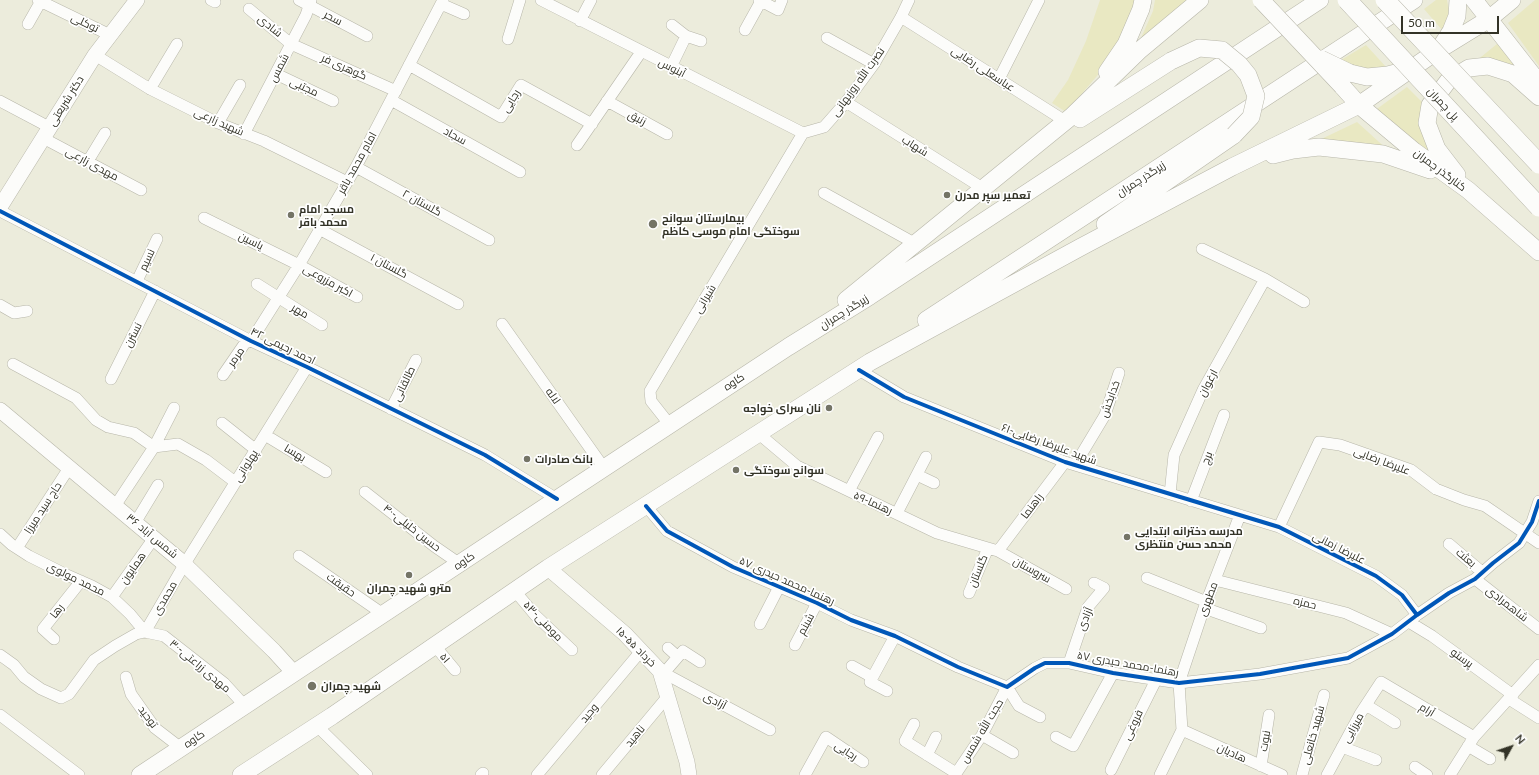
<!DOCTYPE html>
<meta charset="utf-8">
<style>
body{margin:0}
#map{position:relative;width:1539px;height:775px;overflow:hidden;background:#ececdc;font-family:Lato,sans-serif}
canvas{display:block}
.north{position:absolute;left:1491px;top:727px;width:40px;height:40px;-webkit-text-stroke:3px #fff;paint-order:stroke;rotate:50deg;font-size:11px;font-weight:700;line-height:16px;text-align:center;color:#333327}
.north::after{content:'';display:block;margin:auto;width:14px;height:18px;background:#333327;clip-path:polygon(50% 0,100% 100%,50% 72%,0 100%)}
.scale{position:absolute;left:1401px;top:16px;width:98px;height:18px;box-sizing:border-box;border:2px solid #333327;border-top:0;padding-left:5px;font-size:12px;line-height:14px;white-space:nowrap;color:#333327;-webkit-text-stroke:3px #fff;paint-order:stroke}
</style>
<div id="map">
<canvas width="1539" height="775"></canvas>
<div class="north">N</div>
<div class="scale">50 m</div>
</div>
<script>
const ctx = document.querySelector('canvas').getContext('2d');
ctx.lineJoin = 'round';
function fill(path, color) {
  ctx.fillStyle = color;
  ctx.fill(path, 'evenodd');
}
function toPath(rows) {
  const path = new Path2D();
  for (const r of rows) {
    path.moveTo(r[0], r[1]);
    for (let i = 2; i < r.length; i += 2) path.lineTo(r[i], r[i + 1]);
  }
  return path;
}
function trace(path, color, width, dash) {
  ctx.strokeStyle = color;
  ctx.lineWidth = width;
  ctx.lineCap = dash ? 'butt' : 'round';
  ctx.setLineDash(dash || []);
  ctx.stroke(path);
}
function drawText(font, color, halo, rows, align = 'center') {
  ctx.font = font + ' Lato,Cairo,sans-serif';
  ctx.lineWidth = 3.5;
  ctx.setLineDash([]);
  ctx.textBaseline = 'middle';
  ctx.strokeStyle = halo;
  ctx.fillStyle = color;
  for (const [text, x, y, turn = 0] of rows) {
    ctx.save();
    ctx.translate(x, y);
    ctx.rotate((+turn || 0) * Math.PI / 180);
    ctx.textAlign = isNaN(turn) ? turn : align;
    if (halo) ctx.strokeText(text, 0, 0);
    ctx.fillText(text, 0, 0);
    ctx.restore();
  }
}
const green = toPath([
 [1100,0,1136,0,1119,41,1097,76,1066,112,1052,103,1068,80,1086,41],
 [1155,0,1191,0,1137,47,1153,11],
 [1436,0,1447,0,1449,12,1447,24,1443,31,1424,9],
 [1535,0,1539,0,1539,66,1508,23],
 [1497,44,1528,80,1476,61],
 [1366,45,1387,68,1361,70,1341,60],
 [1407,87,1423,103,1433,158,1374,111],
 [1357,122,1389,151,1313,143]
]);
const street = toPath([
 [38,0,110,35],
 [211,0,215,2],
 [299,0,367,36],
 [541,0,803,133],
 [759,0,778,10,782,0],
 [441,4,464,14],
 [249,9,291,44,396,91],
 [901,17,1065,121],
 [580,21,591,0],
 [28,24,41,1],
 [672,25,686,36,701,41],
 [745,30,761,1],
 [827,38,874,64],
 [508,39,520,0],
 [95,55,150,89,218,123,264,141,347,182],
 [409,65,501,117,521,85,592,124],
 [671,67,686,36],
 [276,74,333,101],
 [999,79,1039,0],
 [150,89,177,44],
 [391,100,520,172],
 [0,101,49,127],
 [607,101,667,134],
 [846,102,984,189],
 [218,123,240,85],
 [244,134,306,15,311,0],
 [43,138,141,190],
 [577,145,641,52],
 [88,161,105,133],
 [356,167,489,240],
 [824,193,916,244],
 [0,211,251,341,307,367,485,455,557,499],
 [204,218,299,265,357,297],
 [319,229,458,304],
 [1202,249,1265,279,1304,302],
 [137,281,157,239],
 [257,284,322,325],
 [0,305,14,313,27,311],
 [502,324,604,468],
 [13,364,76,398,96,420,108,427,134,433,154,447,178,444,206,460,235,482],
 [859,370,904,397,1065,462,1279,527,1376,576,1402,595,1417,615],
 [223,375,245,343,251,341,299,265,356,167,443,0],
 [111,379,155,291],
 [391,409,416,360],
 [222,423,256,450],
 [670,425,651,401,650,391,803,133,824,127,846,102,874,64,901,17,909,0],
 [759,434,797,466,937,533,998,551,1066,589],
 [265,435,326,472],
 [1075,465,1105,415,1119,373],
 [917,475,934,483],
 [849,491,878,437],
 [365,492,434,546,460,564],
 [1170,494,1174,455,1203,390,1265,279],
 [1191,501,1224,415],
 [115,506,154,447,174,408],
 [646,506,667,531,733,567,817,603,851,620,895,636,958,667,1007,687,1035,668,1045,663,1069,663,1113,673,1179,683,1260,674,1348,658,1392,634,1417,615,1449,593,1475,579,1493,563,1519,543,1532,522,1539,501],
 [897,513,926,457],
 [135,523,158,485],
 [1279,527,1319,442,1340,445,1411,470,1436,489,1464,500,1485,506,1539,543],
 [0,534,12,545,29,556,67,575,92,586,112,597,130,614,145,632,184,565,307,367],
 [1449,544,1482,572],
 [17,548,69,468],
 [998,551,1065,462],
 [299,556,383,614],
 [1147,578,1207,602],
 [1475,579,1539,629],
 [1215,580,1346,613,1392,634],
 [515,591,535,615,572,650],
 [969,593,988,548],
 [112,597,154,538],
 [1204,608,1261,628],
 [1409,622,1432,636,1513,695],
 [760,624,779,587],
 [54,639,43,629,81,581],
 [795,645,817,603],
 [435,646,455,670],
 [668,648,677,656],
 [0,655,14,665,24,677,41,689,61,698,69,694,94,660,115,646,136,634,145,632,164,636,224,683,245,706],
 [1069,663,1088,607,1104,588,1094,583],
 [852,666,872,677],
 [660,671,770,730],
 [664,673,683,651,700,662],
 [126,677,131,694,155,728,181,748],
 [1007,687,1019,706,1040,717],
 [887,691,870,682,895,636],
 [1509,699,1539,718],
 [1366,705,1395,723],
 [0,715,79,775],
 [914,724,905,741,956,773],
 [317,726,367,775],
 [1182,730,1282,775],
 [982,735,1013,753],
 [1056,737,1073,746,1113,673],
 [1468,746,1490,759],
 [1342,747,1376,760],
 [927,755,936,737],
 [1261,766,1269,715],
 [1415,767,1427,775],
 [1111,770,1156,680],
 [481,775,483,773],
 [537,775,641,651],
 [602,775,668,696],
 [805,775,826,737,863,762],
 [955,775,982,735,1007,687],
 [1160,775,1182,730,1179,683,1204,608,1240,515],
 [1302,775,1324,695],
 [1327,775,1360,714,1381,682,1474,737],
 [1450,775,1474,737,1539,665]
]);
const secondary = toPath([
 [0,207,95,55,137,0],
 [0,410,181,561,274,651,294,673],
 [548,568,625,634,660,671,687,762,689,775]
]);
const primary = toPath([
 [1474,0,1539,83],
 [1440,48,1451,31,1457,16,1458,0],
 [1107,72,1126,44,1141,9,1143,0],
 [1350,73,1367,77,1388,75,1403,71],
 [1342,86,1359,105,1414,151,1468,190,1539,252],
 [1080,119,1171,61],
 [1273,155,1293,150,1319,147,1383,154,1430,170],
 [1457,175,1437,149,1427,123,1430,105,1448,81,1469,68,1488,66,1513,74,1539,97],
 [1105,224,1234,135],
 [846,300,1072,116,1140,50,1200,0],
 [926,320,1414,0],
 [140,775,557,499,788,347,870,296,1320,0],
 [241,775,332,716,548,568,870,362,1081,247,1232,167,1359,105,1437,51,1489,19,1512,0]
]);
const primaryBridge = toPath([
 [1261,0,1342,86],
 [1321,59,1350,73],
 [1171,61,1199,48,1222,50,1239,64,1248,75,1256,96,1251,117,1234,135]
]);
const highwayBridge = toPath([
 [1347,0,1539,207],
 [1385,0,1539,164]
]);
const cycleway = toPath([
 [0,211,251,341,307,367,485,455,557,499],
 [859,370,904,397,1065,462,1279,527,1376,576,1402,595,1417,615],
 [646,506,667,531,733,567,817,603,851,620,895,636,958,667,1007,687,1035,668,1045,663,1069,663,1113,673,1179,683,1260,674,1348,658,1392,634,1417,615,1449,593,1475,579,1493,563,1519,543,1532,522,1539,501]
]);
const markers = [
 [947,195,4,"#747466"],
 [291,215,4,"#747466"],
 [653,224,5,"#747466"],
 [829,408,4,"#747466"],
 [527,459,4,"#747466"],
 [736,470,4,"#747466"],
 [1127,537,4,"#747466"],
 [409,575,4,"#747466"],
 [312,686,5,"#747466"]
];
const streetNames = [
 ["سحر",333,18,28],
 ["توکلی",85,23,26],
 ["شادی",270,26,39],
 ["گوهری فر",344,67,24],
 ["شمس",279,68,-63],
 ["آبنوس",672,68,27],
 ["عباسعلی رضایی",983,69,33],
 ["نصرت الله روزبهانی",858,82,-54],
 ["مجتبی",304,87,25],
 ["دکتر شریعتی",66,101,-58],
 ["رجایی",511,101,-58],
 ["پل چمران",1443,104,47],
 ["زنبق",637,118,28],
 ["شهید زارعی",219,122,24],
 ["سجاد",455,136,29],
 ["شهاب",915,146,32],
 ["امام محمد باقر",357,163,-61],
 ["مهدی زارعی",92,164,28],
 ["کنارگذر چمران",1440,170,37],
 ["زیرگذر چمران",1141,179,-33],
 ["گلستان ۲",422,203,29],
 ["یاسین",251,241,26],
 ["نسیم",147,260,-65],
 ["گلستان ۱",389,266,28],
 ["اکبر مزروعی",328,281,29],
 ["شیرانی",705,299,-59],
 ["مهر",300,311,31],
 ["زیرگذر چمران",844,312,-32],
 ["نسترن",133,335,-63],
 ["۴۲ احمد رحیمی",283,346,26],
 ["مرمر",236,357,-55],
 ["کاوه",734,382,-33],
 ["ارغوان",1208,383,-62],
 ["طالقانی",404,384,-64],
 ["لاله",553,396,55],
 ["خدابخش",1110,399,-70],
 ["۶۱-شهید علیرضا رضایی",1049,444,20],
 ["بهسا",295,453,31],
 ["برج",1207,458,-69],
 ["علیرضا رضایی",1382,461,21],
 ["پهلوانی",246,466,-58],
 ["۵۹-رهنما",873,503,24],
 ["راهنما",1032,506,-53],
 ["حاج سید میرزا",43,508,-57],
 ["۴۰-حسین خلیلی",412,528,38],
 ["شمس آباد ۳۶",152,536,40],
 ["علیرضا زمانی",1339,548,27],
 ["بعثت",1466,558,40],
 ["کاوه",464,561,-34],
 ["همایون",133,568,-55],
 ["سروستان",1032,570,29],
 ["گلستان",978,571,-68],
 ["محمد مولوی",76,579,26],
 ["۵۷ رهنما-محمد حیدری",787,581,24],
 ["حقیقت",341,585,35],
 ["محمدی",165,598,-60],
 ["مطهری",1208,599,-69],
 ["حمزه",1305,603,14],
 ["شاهمرادی",1507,604,38],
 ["رها",57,611,-52],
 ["آزادی",1085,619,-68],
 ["۵۳-مومنی",543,621,46],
 ["شبنم",806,624,-62],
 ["۱۵-۵۵ خرداد",636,647,45],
 ["۵۱",445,658,50],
 ["پرستو",1462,658,36],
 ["۵۷ رهنما-محمد حیدری",1128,664,10],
 ["۳۰-مهدی زراعتی",200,666,40],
 ["آزادی",715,701,28],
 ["آرام",1427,710,31],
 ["وحید",589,713,-50],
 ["توحید",148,717,53],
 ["فروغی",1133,725,-64],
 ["میرزایی",1353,728,-61],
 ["حجت الله شمس",982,731,-59],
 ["شهید خانعلی",1313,735,-75],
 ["ناهید",635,736,-50],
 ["کاوه",194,739,-34],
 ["نبوت",1265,741,-81],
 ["رجایی",846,751,33],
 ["هادیان",1232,753,25]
];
const poiNames = [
 ["تعمیر سپر مدرن",955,195],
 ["مسجد امام",299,209],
 ["محمد باقر",299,222],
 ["بیمارستان سوانح",662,218],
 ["سوختگی امام موسی کاظم",662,231],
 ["نان سرای خواجه",821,408,"right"],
 ["بانک صادرات",535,459],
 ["سوانح سوختگی",744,470],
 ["مدرسه دخترانه ابتدایی",1135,531],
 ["محمد حسن منتظری",1135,544],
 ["مترو شهید چمران",409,588,"center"],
 ["شهید چمران",321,686]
];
fill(green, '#e9e8c2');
trace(street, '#b7b6a9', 12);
trace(secondary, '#b7b6a9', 16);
trace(primary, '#b7b6a9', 18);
trace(street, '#fcfcfa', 11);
trace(secondary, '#fcfcfa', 15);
trace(primary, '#fcfcfa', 17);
trace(primaryBridge, '#b7b6a9', 18, []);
trace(highwayBridge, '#b7b6a9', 20, []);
trace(primaryBridge, '#fcfcfa', 17);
trace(highwayBridge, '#fcfcfa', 19);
trace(cycleway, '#0057b8', 4);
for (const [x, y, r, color] of markers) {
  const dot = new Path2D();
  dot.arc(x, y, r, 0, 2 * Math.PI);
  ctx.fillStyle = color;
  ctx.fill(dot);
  trace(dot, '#fff', 1.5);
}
drawText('11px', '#333327', '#fff', streetNames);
drawText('bold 11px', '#333327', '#fff', poiNames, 'left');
</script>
